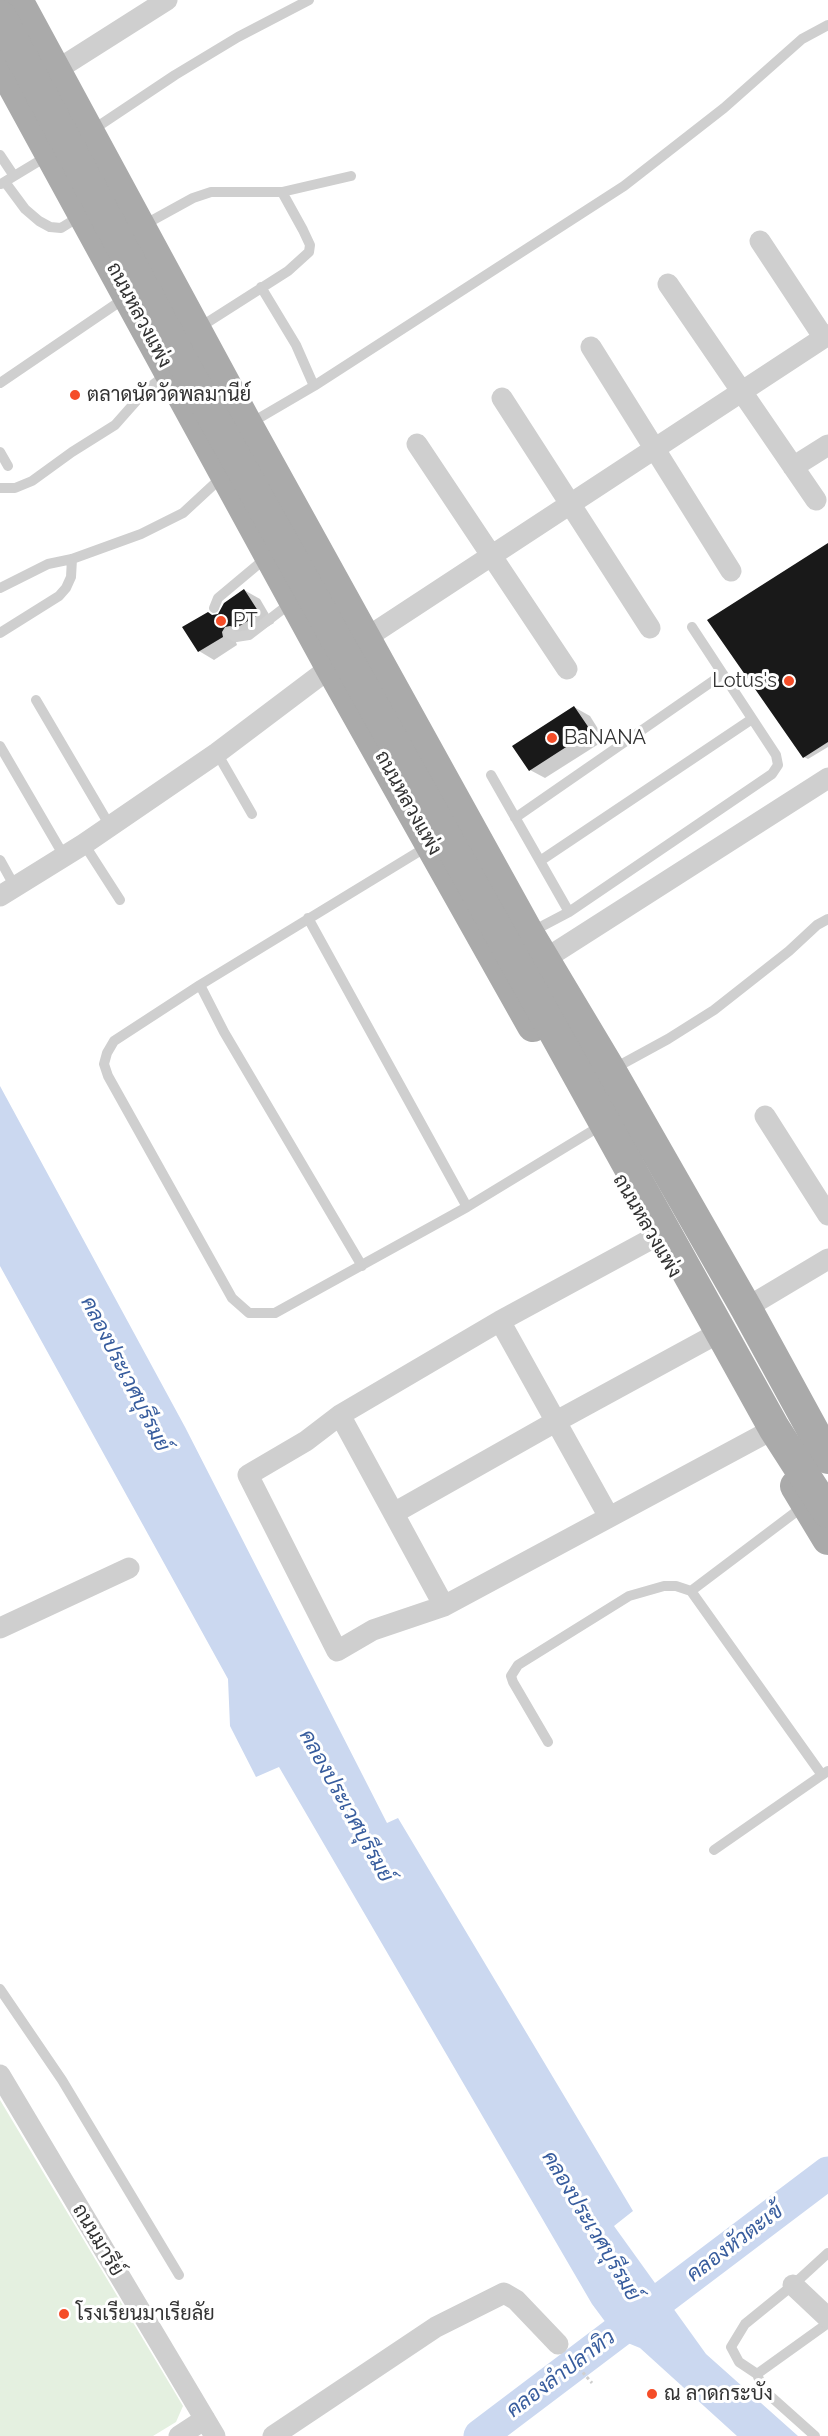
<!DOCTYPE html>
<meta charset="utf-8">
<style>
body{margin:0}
canvas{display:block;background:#fff}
</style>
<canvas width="828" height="2436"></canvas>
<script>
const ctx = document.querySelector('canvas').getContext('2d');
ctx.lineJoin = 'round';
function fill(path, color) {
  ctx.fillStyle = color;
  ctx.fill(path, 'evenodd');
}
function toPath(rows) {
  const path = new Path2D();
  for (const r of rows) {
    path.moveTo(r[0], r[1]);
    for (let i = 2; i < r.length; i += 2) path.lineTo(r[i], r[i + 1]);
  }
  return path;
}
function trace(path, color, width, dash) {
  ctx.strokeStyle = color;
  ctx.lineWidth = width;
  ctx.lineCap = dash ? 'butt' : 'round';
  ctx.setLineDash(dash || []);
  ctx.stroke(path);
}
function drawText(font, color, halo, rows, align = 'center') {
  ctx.font = font + ' Raleway,Sarabun,sans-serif';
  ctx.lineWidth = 6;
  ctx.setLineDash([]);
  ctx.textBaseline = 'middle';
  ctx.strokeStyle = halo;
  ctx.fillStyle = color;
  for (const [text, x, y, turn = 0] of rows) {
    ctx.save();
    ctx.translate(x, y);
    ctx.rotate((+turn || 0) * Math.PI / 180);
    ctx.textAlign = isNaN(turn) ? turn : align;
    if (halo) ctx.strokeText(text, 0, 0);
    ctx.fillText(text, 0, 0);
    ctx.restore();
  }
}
const green = toPath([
 [0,2100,183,2406,176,2422,153,2436,0,2436]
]);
const water = toPath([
 [0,1086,185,1427,387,1823,398,1818,633,2211,614,2226,706,2354,798,2436,737,2436,640,2348,618,2339,592,2304,279,1767,256,1777,230,1726,228,1679,0,1266]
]);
const shadow = toPath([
 [828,544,828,747,808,759,804,757],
 [244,590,260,599,274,623,252,636,236,642,237,645,214,660,199,651,213,616,219,616],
 [574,707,590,716,605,740,545,778,530,770]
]);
const river = toPath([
 [480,2436,828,2173]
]);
const building = toPath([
 [828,543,828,742,803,758,707,620],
 [244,589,260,614,236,628,230,626,225,627,222,632,223,637,198,652,182,627,208,612,212,615,218,614,224,603],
 [574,706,591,731,529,771,512,746]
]);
const path = toPath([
 [571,2359,592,2383]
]);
const lane = toPath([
 [91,131,175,75,238,37,309,0],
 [0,155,14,176],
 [5,182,25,209,39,221,50,227,61,228,82,215],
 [1,184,49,155],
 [142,226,193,198,211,192,282,192,351,176],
 [261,287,296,345,314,386],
 [197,329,288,271,309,252,310,245,303,230,282,192],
 [0,383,125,298],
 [249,424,314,386,624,186,724,108,802,39,828,25],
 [0,452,8,466],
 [0,488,15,488,32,481,72,452,115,425,146,390,167,374],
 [0,588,48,564,72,559,141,534,183,513,223,476],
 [214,608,218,598,267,557],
 [0,633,59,596,66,588,71,577,72,559],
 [229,633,236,637,249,635,292,602],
 [36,700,110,826],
 [0,746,64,856],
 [217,753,252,814],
 [491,775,569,912],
 [515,818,723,674],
 [84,844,120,900],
 [0,860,15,887],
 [540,861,752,719],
 [308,918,467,1207],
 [531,932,569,912,772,774,778,765,776,755,692,627],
 [200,985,114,1041,107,1053,104,1064,108,1076,232,1298,249,1313,275,1313,467,1207,592,1131],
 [613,1069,668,1039,714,1010,789,951,817,925,828,919],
 [362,1266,224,1032,200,985,428,846],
 [805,1505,691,1591,822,1775,828,1771],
 [548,1742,513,1682,511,1676,518,1665,629,1596,664,1586,676,1586,691,1591],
 [714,1850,822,1775],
 [0,1989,62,2080,179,2275],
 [828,2253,793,2285,745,2324,731,2347,739,2362,757,2374,828,2323],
 [757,2374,762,2387,768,2394,815,2436]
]);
const street = toPath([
 [55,71,167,0],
 [760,241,824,338],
 [668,284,816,500],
 [591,347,731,571],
 [502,398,650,628],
 [417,444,567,669],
 [793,467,828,445],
 [366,638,828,335],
 [0,896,84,844,217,753,331,667],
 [545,959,828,778],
 [765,1116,828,1215],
 [653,1238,500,1321,340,1415,306,1441,248,1475,337,1651,373,1630,444,1606,766,1433],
 [746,1308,828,1259],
 [500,1321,609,1517],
 [340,1415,444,1606],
 [394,1513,555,1422,711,1337],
 [0,1628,129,1568],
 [0,2075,215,2436],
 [793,2285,828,2318],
 [179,2436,205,2419],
 [273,2436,436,2327,504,2293,516,2300,558,2344]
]);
const primary = toPath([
 [17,0,247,425,528,933,610,1070,746,1308,828,1458],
 [0,61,331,667,533,1026],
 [796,1486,828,1539]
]);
const primaryBridge = toPath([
 [0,16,181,359,774,1428,828,1512]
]);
const markers = [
 [75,395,6,"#f54d28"],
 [221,621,6,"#f54d28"],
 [789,681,6,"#f54d28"],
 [552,738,6,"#f54d28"],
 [64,2314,6,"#f54d28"],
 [652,2394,6,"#f54d28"]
];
const streetNames = [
 ["ถนนหลวงแพ่ง",139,315,62],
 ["ถนนหลวงแพ่ง",408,803,61],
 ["ถนนหลวงแพ่ง",647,1226,60],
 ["ถนนมารีย์",98,2240,59]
];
const poiNames = [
 ["ตลาดนัดวัดพลมานีย์",87,395],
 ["PT",233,621],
 ["Lotus's",777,681,"right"],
 ["BaNANA",564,738],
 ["โรงเรียนมาเรียลัย",76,2314],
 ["ณ ลาดกระบัง",664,2394]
];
const waterNames = [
 ["คลองประเวศบุรีรมย์",125,1374,63],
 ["คลองประเวศบุรีรมย์",346,1806,61],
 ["คลองประเวศบุรีรมย์",591,2226,59],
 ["คลองหัวตะเข้",735,2243,-37],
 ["คลองลำปลาทิว",561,2374,-37]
];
fill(green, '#e4f0e0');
fill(water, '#cbd8f0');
fill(shadow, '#0003');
trace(river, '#cbd8f0', 33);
fill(building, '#191919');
trace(path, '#cfcfcf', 3, [3, 3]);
trace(lane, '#cfcfcf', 10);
trace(street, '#cfcfcf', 21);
trace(primary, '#aaa', 32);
trace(primaryBridge, '#aaa', 32);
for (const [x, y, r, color] of markers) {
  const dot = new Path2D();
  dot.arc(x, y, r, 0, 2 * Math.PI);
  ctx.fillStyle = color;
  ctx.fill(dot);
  trace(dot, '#fff', 2);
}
drawText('20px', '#323232', '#fff', streetNames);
drawText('20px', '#323232', '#fff', poiNames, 'left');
drawText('italic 21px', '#375c9d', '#fff', waterNames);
</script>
